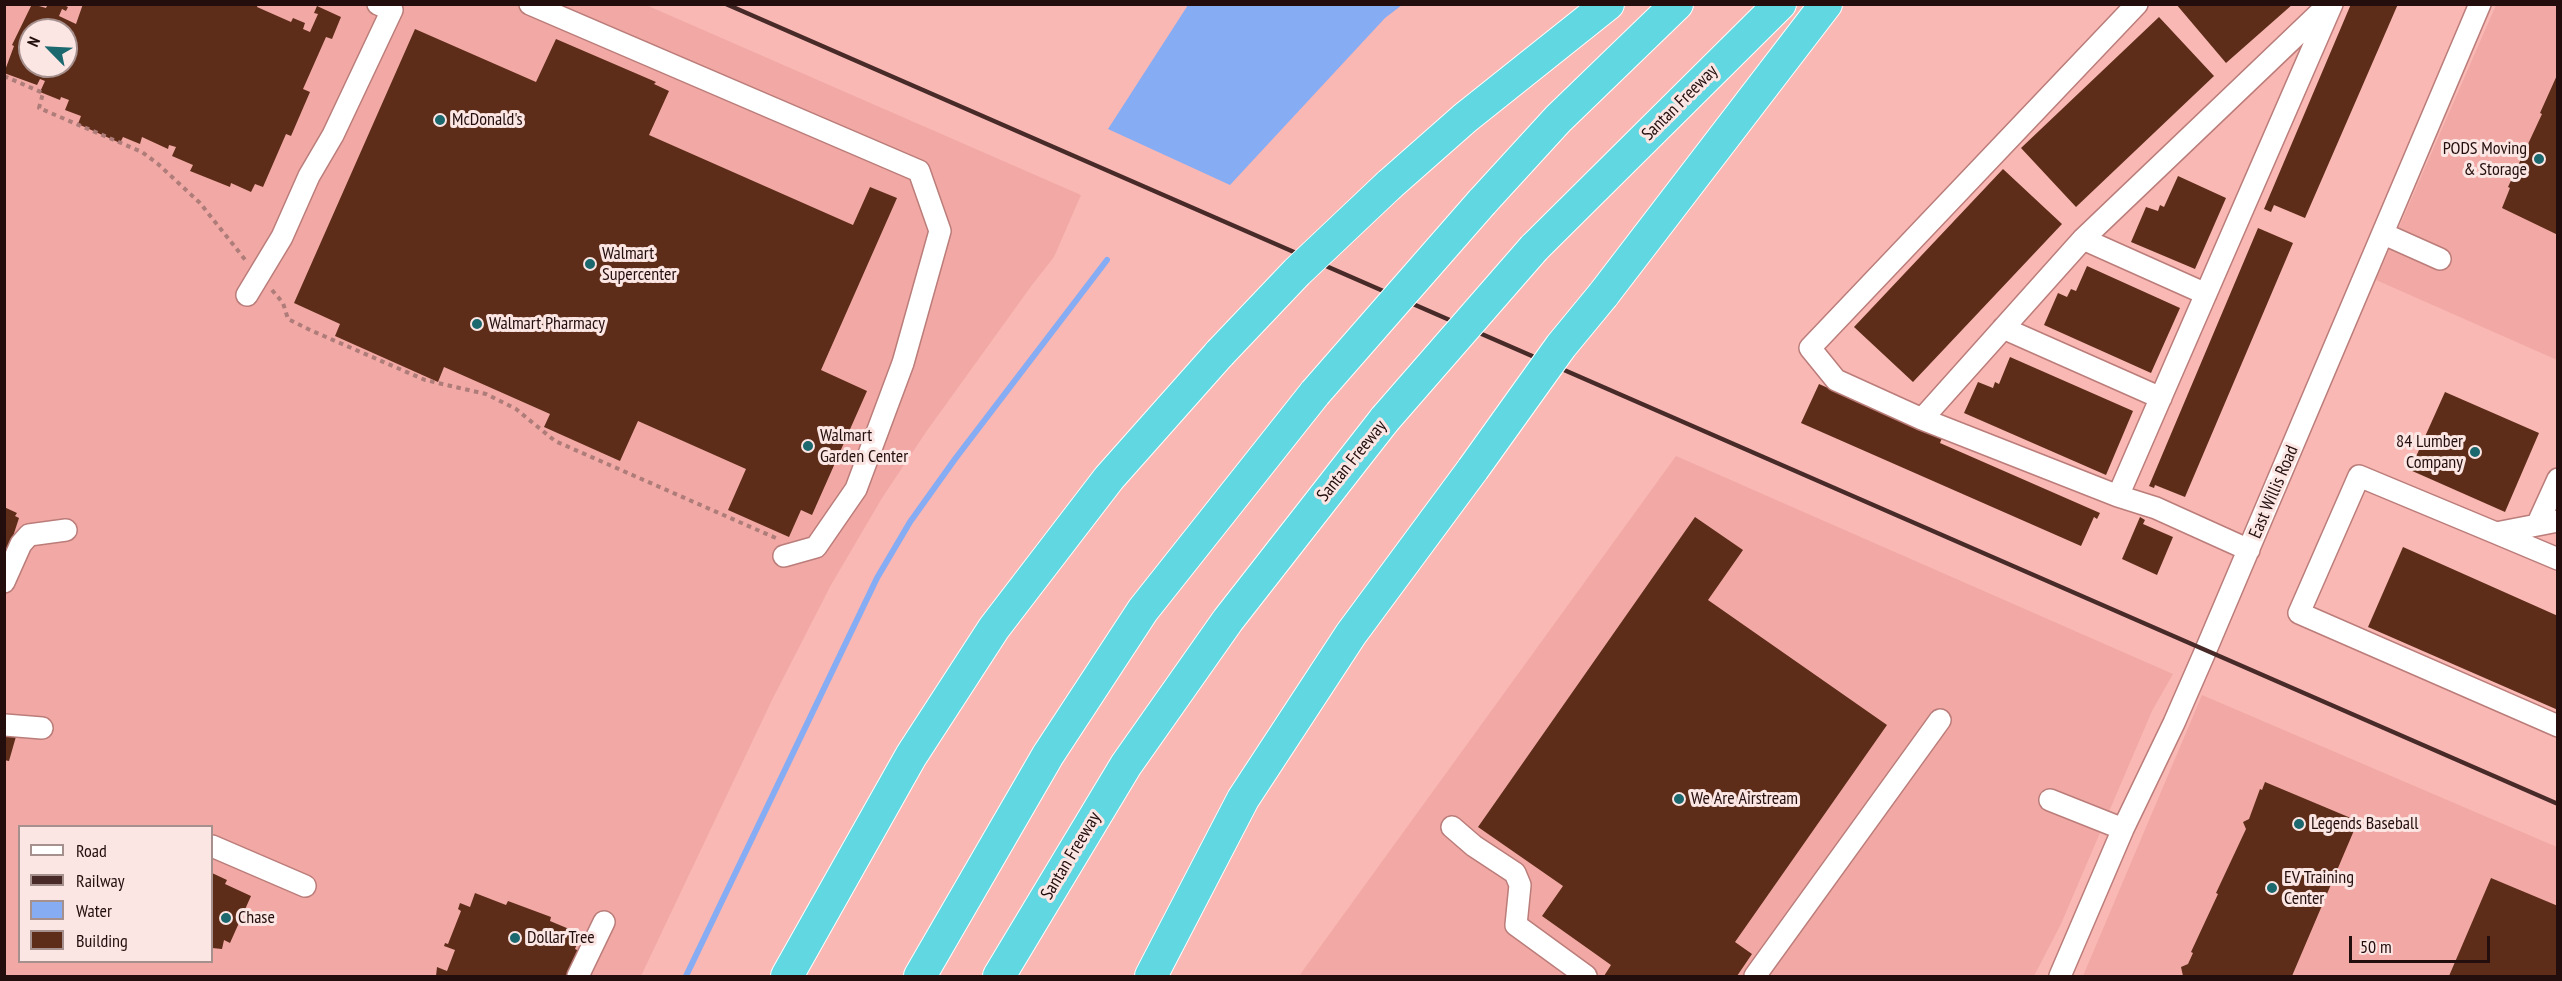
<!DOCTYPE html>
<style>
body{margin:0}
#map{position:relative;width:2562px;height:981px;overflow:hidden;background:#f9b8b4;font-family:"PT Sans Narrow",sans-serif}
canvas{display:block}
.frame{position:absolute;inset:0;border:6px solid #240e0d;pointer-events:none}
.legend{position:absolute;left:18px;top:825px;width:195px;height:138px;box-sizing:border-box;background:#fbe6e4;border:2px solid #a5908e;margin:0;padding:8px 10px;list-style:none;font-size:18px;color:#240e0d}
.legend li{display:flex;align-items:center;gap:12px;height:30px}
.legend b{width:30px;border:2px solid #a5908e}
.north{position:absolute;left:18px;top:18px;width:60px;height:60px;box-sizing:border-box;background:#fbe6e4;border:2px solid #a5908e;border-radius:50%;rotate:294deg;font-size:16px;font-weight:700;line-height:24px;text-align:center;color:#240e0d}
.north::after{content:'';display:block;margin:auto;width:21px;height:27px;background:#1b686e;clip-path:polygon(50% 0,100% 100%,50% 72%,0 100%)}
.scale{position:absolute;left:2349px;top:936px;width:141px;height:27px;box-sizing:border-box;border:3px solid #240e0d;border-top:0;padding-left:8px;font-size:18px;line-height:21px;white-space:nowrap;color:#240e0d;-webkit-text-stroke:4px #fbe6e4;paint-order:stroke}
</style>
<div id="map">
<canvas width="2562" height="981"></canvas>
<div class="frame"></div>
<ul class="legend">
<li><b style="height:8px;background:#fff"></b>Road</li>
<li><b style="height:8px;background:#482b29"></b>Railway</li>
<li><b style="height:16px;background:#86acf4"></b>Water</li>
<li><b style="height:16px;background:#5d2d19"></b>Building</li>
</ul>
<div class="north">N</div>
<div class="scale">50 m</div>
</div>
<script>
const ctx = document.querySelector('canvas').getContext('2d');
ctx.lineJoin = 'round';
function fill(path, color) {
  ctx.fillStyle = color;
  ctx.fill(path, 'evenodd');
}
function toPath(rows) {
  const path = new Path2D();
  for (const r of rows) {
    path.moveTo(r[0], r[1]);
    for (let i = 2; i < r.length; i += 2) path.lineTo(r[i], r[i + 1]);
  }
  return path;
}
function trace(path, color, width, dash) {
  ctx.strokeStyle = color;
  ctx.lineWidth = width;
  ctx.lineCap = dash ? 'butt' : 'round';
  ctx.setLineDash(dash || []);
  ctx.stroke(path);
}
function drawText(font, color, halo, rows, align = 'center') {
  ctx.font = font + ' "PT Sans Narrow",sans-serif';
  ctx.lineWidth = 6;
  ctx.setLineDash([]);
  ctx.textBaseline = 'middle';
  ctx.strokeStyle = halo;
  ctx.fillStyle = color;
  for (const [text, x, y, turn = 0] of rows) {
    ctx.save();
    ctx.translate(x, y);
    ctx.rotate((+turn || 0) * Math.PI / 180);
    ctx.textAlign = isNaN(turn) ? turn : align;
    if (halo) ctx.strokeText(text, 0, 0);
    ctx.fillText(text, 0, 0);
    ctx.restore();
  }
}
const built = toPath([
 [5,5,646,5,1081,195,1054,257,1032,285,926,432,882,498,831,585,772,700,641,976,5,976],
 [30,30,66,30,66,66,30,66],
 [20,826,212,826,212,962,20,962],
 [2496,5,2557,5,2557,360,2376,280],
 [1676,456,2173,674,2152,711,2061,924,2034,976,1299,976],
 [2202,695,2557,847,2557,976,2083,976]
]);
const water = toPath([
 [1188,5,1188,4,1402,5,1385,18,1230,185,1108,129]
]);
const stream = toPath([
 [686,976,877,578,910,522,955,459,1107,260]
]);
const building = toPath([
 [32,4,46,8,48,4,62,4,68,7,66,11,62,9,59,16,76,24,83,4,258,4,257,7,291,22,293,18,305,23,303,29,310,32,318,14,314,13,317,6,341,17,332,39,326,37,303,89,310,92,291,136,286,134,263,187,255,184,251,192,231,183,230,187,190,171,193,165,172,156,176,147,169,145,168,149,142,137,140,144,123,137,120,143,78,124,81,116,65,110,69,100,61,97,60,100,40,92,45,81,40,79,37,85,4,73,14,46,12,45],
 [30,30,66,30,66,66,30,66],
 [2176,4,2293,4,2226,63],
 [2351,4,2398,4,2305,218,2274,205,2271,212,2264,209],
 [2159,17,2214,76,2076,207,2021,148],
 [415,29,536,82,556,39,656,82,654,84,669,91,649,135,853,225,870,187,897,198,821,370,867,391,812,515,801,510,789,537,728,510,746,469,638,421,620,461,544,427,550,414,444,367,438,382,335,336,340,324,294,303],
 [2558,73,2558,235,2502,208,2510,188,2508,187,2542,114,2540,113],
 [2003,169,2062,224,1913,382,1854,327],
 [2178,176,2226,198,2195,269,2131,242,2146,207,2158,211,2160,205,2164,207],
 [2258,228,2293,243,2185,497,2155,485,2154,488,2149,486],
 [2087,266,2180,308,2151,373,2044,325,2058,293,2067,297,2071,289,2076,291],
 [2010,357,2133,411,2106,475,1964,413,1978,382,1993,388,1995,382,1999,384],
 [1819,384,1942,438,1940,443,2100,513,2097,519,2094,517,2081,546,1801,423],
 [2445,392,2539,433,2505,512,2410,470],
 [4,507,17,513,15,516,19,518,4,564],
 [1695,517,1743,550,1708,600,1887,725,1735,942,1752,954,1737,976,1604,976,1611,965,1542,916,1563,886,1478,827],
 [2140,517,2145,520,2143,524,2173,537,2157,575,2122,559],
 [2403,547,2558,616,2558,710,2368,627],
 [4,729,17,733,9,761,4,760],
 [2265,782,2358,821,2292,976,2183,976,2181,967,2188,964,2193,953,2191,952,2218,894,2216,893,2246,829,2243,822,2249,819,2260,789,2262,790],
 [212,873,227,880,225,884,251,896,230,943,224,940,222,949,212,948],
 [2491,878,2558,906,2558,976,2449,976],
 [475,893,506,905,508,901,551,917,550,921,581,934,575,949,579,951,569,976,436,976,437,967,447,971,455,950,444,946,445,943,448,944,461,911,458,909,460,903,470,907]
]);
const path = toPath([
 [4,76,43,93,39,108,142,152,158,164,200,203,247,262],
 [272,290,283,303,288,319,310,330,425,380,486,394,516,409,555,441,778,539]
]);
const minor = toPath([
 [530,4,919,171,940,231,903,363,856,489,816,547,784,556],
 [2137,4,1810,348,1836,380,1922,419,2118,496,2332,4],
 [2384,234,2440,259],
 [2083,239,2206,294],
 [247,295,282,237,309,176,333,135,392,10,378,4],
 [2003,328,2161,398],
 [1922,419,2083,239,2328,5],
 [2118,496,2156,508,2249,550],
 [2558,521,2496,533,2359,476,2299,613,2558,726],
 [2537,525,2558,479],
 [2496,533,2558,559],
 [4,582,21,544,29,535,66,530],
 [5,725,42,728],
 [2050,800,2123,829],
 [1452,827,1474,846,1515,873,1520,885,1516,925,1586,976],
 [212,846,305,886],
 [578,976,604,922],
 [1755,976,1940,720],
 [2060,976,2123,829,2174,723,2205,652,2480,4]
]);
const highway = toPath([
 [1389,185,1465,118,1608,4],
 [1482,202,1558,119,1677,4],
 [1534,248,1780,4],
 [1603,295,1826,4],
 [787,976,911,756,994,628,1109,478,1220,353],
 [920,976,1048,755,1143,610,1315,393],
 [999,976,1126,765,1228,620,1385,419],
 [1151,976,1243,799,1351,634,1473,469]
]);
const rail = toPath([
 [726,4,2558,804]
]);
const highwayBridge = toPath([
 [1220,353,1297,272,1389,185],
 [1315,393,1482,202],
 [1385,419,1534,248],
 [1473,469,1561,346,1603,295]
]);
const markers = [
 [440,120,6,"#1b686e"],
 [2539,159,6,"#1b686e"],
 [590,264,6,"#1b686e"],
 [477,324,6,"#1b686e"],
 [808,446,6,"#1b686e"],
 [2475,452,6,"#1b686e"],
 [1679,799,6,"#1b686e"],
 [2299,824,6,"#1b686e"],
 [2272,888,6,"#1b686e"],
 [226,918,6,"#1b686e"],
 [515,938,6,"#1b686e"]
];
const streetNames = [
 ["Santan Freeway",1680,103,-45],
 ["Santan Freeway",1352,461,-51],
 ["East Willis Road",2274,492,-67],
 ["Santan Freeway",1071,856,-59]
];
const poiNames = [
 ["McDonald's",452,120],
 ["PODS Moving",2527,149,"right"],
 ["& Storage",2527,170,"right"],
 ["Walmart",602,254],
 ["Supercenter",602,275],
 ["Walmart Pharmacy",489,324],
 ["Walmart",820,436],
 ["Garden Center",820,457],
 ["84 Lumber",2463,442,"right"],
 ["Company",2463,463,"right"],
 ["We Are Airstream",1691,799],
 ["Legends Baseball",2311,824],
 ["EV Training",2284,878],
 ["Center",2284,899],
 ["Chase",238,918],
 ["Dollar Tree",527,938]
];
fill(built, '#f2a9a5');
fill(water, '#86acf4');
trace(stream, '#86acf4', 6);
fill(building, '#5d2d19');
trace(minor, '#ba7d7a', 24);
trace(highway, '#fff', 34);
trace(path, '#ae7c79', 4, [4.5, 4.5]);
trace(minor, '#fff', 21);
trace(highway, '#60d7e1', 32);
trace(rail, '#482b29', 4.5);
trace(highwayBridge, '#fff', 34, []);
trace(highwayBridge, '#60d7e1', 32);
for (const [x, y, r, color] of markers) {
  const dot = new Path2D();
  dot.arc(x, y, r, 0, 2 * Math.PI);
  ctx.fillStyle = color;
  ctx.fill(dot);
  trace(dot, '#fbe6e4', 2);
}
drawText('18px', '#240e0d', '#fbe6e4', streetNames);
drawText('18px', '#240e0d', '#fbe6e4', poiNames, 'left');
</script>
